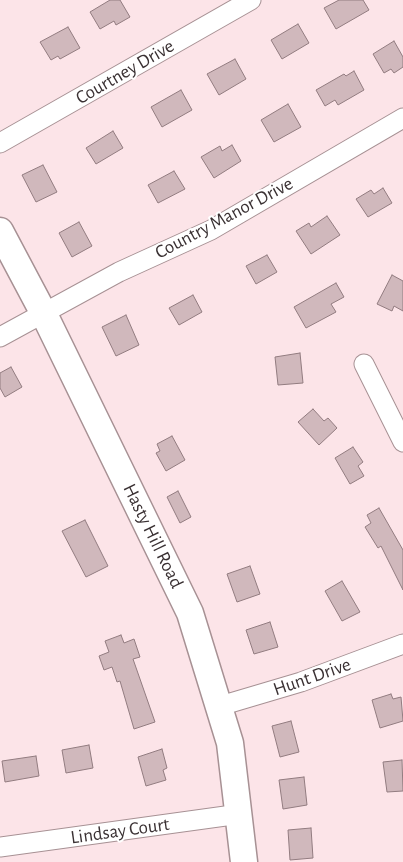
<!DOCTYPE html>
<style>
body{margin:0}
canvas{display:block;background:#fce4e8}
</style>
<canvas width="403" height="862"></canvas>
<script>
const ctx = document.querySelector('canvas').getContext('2d');
ctx.lineJoin = 'round';
function fill(path, color) {
  ctx.fillStyle = color;
  ctx.fill(path, 'evenodd');
}
function toPath(rows) {
  const path = new Path2D();
  for (const r of rows) {
    path.moveTo(r[0], r[1]);
    for (let i = 2; i < r.length; i += 2) path.lineTo(r[i], r[i + 1]);
  }
  return path;
}
function trace(path, color, width, dash) {
  ctx.strokeStyle = color;
  ctx.lineWidth = width;
  ctx.lineCap = dash ? 'butt' : 'round';
  ctx.setLineDash(dash || []);
  ctx.stroke(path);
}
function drawText(font, color, halo, rows, align = 'center') {
  ctx.font = font + ' "Alegreya Sans",sans-serif';
  ctx.lineWidth = 4;
  ctx.setLineDash([]);
  ctx.textBaseline = 'middle';
  ctx.strokeStyle = halo;
  ctx.fillStyle = color;
  for (const [text, x, y, turn = 0] of rows) {
    ctx.save();
    ctx.translate(x, y);
    ctx.rotate((+turn || 0) * Math.PI / 180);
    ctx.textAlign = isNaN(turn) ? turn : align;
    if (halo) ctx.strokeText(text, 0, 0);
    ctx.fillText(text, 0, 0);
    ctx.restore();
  }
}
const building = toPath([
 [110,0,120,0,130,17,116,25,114,21,100,29,90,12,110,0],
 [339,0,363,0,369,10,336,29,324,8,339,0],
 [298,24,309,43,282,59,271,40,298,24],
 [68,27,80,48,60,59,58,56,51,60,40,42,68,27],
 [394,41,403,57,403,67,394,73,391,69,384,73,373,54,394,41],
 [235,59,246,79,219,95,207,74,235,59],
 [354,71,364,90,338,105,335,100,325,106,316,90,344,74,346,76,354,71],
 [181,90,192,110,162,127,151,107,181,90],
 [288,104,301,127,274,142,261,120,288,104],
 [113,131,123,148,96,164,86,148,113,131],
 [232,145,241,161,214,178,201,157,220,146,222,151,232,145],
 [43,165,57,192,36,202,22,175,43,165],
 [174,171,185,189,158,203,148,185,174,171],
 [383,188,392,203,368,217,356,199,371,190,374,194,383,188],
 [327,216,340,235,311,254,296,231,309,223,311,227,327,216],
 [79,222,92,246,72,257,59,233,79,222],
 [267,255,277,272,256,284,246,266,267,255],
 [392,275,403,281,403,311,394,306,392,311,377,304,392,275],
 [336,283,344,297,331,304,336,312,306,328,294,307,336,283],
 [193,295,202,312,179,325,169,308,193,295],
 [126,315,139,345,116,356,102,327,126,315],
 [300,353,303,383,278,385,275,357,300,353],
 [11,367,22,387,5,397,0,388,0,373,11,367],
 [313,409,324,421,328,418,337,428,319,445,298,422,313,409],
 [172,436,185,460,166,471,156,453,160,451,157,444,172,436],
 [353,447,363,462,358,466,364,476,350,484,335,458,353,447],
 [178,491,191,517,180,523,167,497,178,491],
 [379,508,403,550,403,590,381,546,378,548,365,527,371,523,367,515,379,508],
 [85,520,108,566,86,577,62,531,85,520],
 [250,566,260,594,237,602,227,574,250,566],
 [342,581,360,612,342,621,325,591,342,581],
 [270,622,278,647,254,654,246,630,270,622],
 [121,635,124,643,134,639,140,657,133,659,155,722,134,729,120,681,117,682,112,667,104,670,99,656,109,652,105,641,121,635],
 [391,694,393,699,401,697,403,721,380,728,372,700,391,694],
 [291,721,299,752,280,757,272,726,291,721],
 [89,745,93,768,66,773,62,750,89,745],
 [162,749,167,768,163,770,166,780,146,786,138,757,162,749],
 [36,756,39,776,5,782,2,761,36,756],
 [402,760,403,791,387,792,383,762,402,760],
 [304,777,307,805,283,809,279,780,304,777],
 [311,828,313,858,290,860,288,830,311,828]
]);
const street = toPath([
 [0,143,251,0],
 [0,337,119,272,211,230,403,118],
 [364,364,403,442],
 [220,706,301,682,403,644],
 [0,847,240,814]
]);
const secondary = toPath([
 [0,231,44,314,190,613,230,743,244,862]
]);
const streetNames = [
 ["Courtney Drive",125,72,-30],
 ["Country Manor Drive",224,218,-28],
 ["Hasty Hill Road",153,536,64],
 ["Hunt Drive",312,677,-19],
 ["Lindsay Court",120,831,-8]
];
fill(building, '#d0b8bc');
trace(building, '#927c80', 1);
trace(street, '#a79194', 21);
trace(secondary, '#a79194', 29);
trace(street, '#fff', 19);
trace(secondary, '#fff', 26);
drawText('19px', '#3a3133', '#fff', streetNames);
</script>
